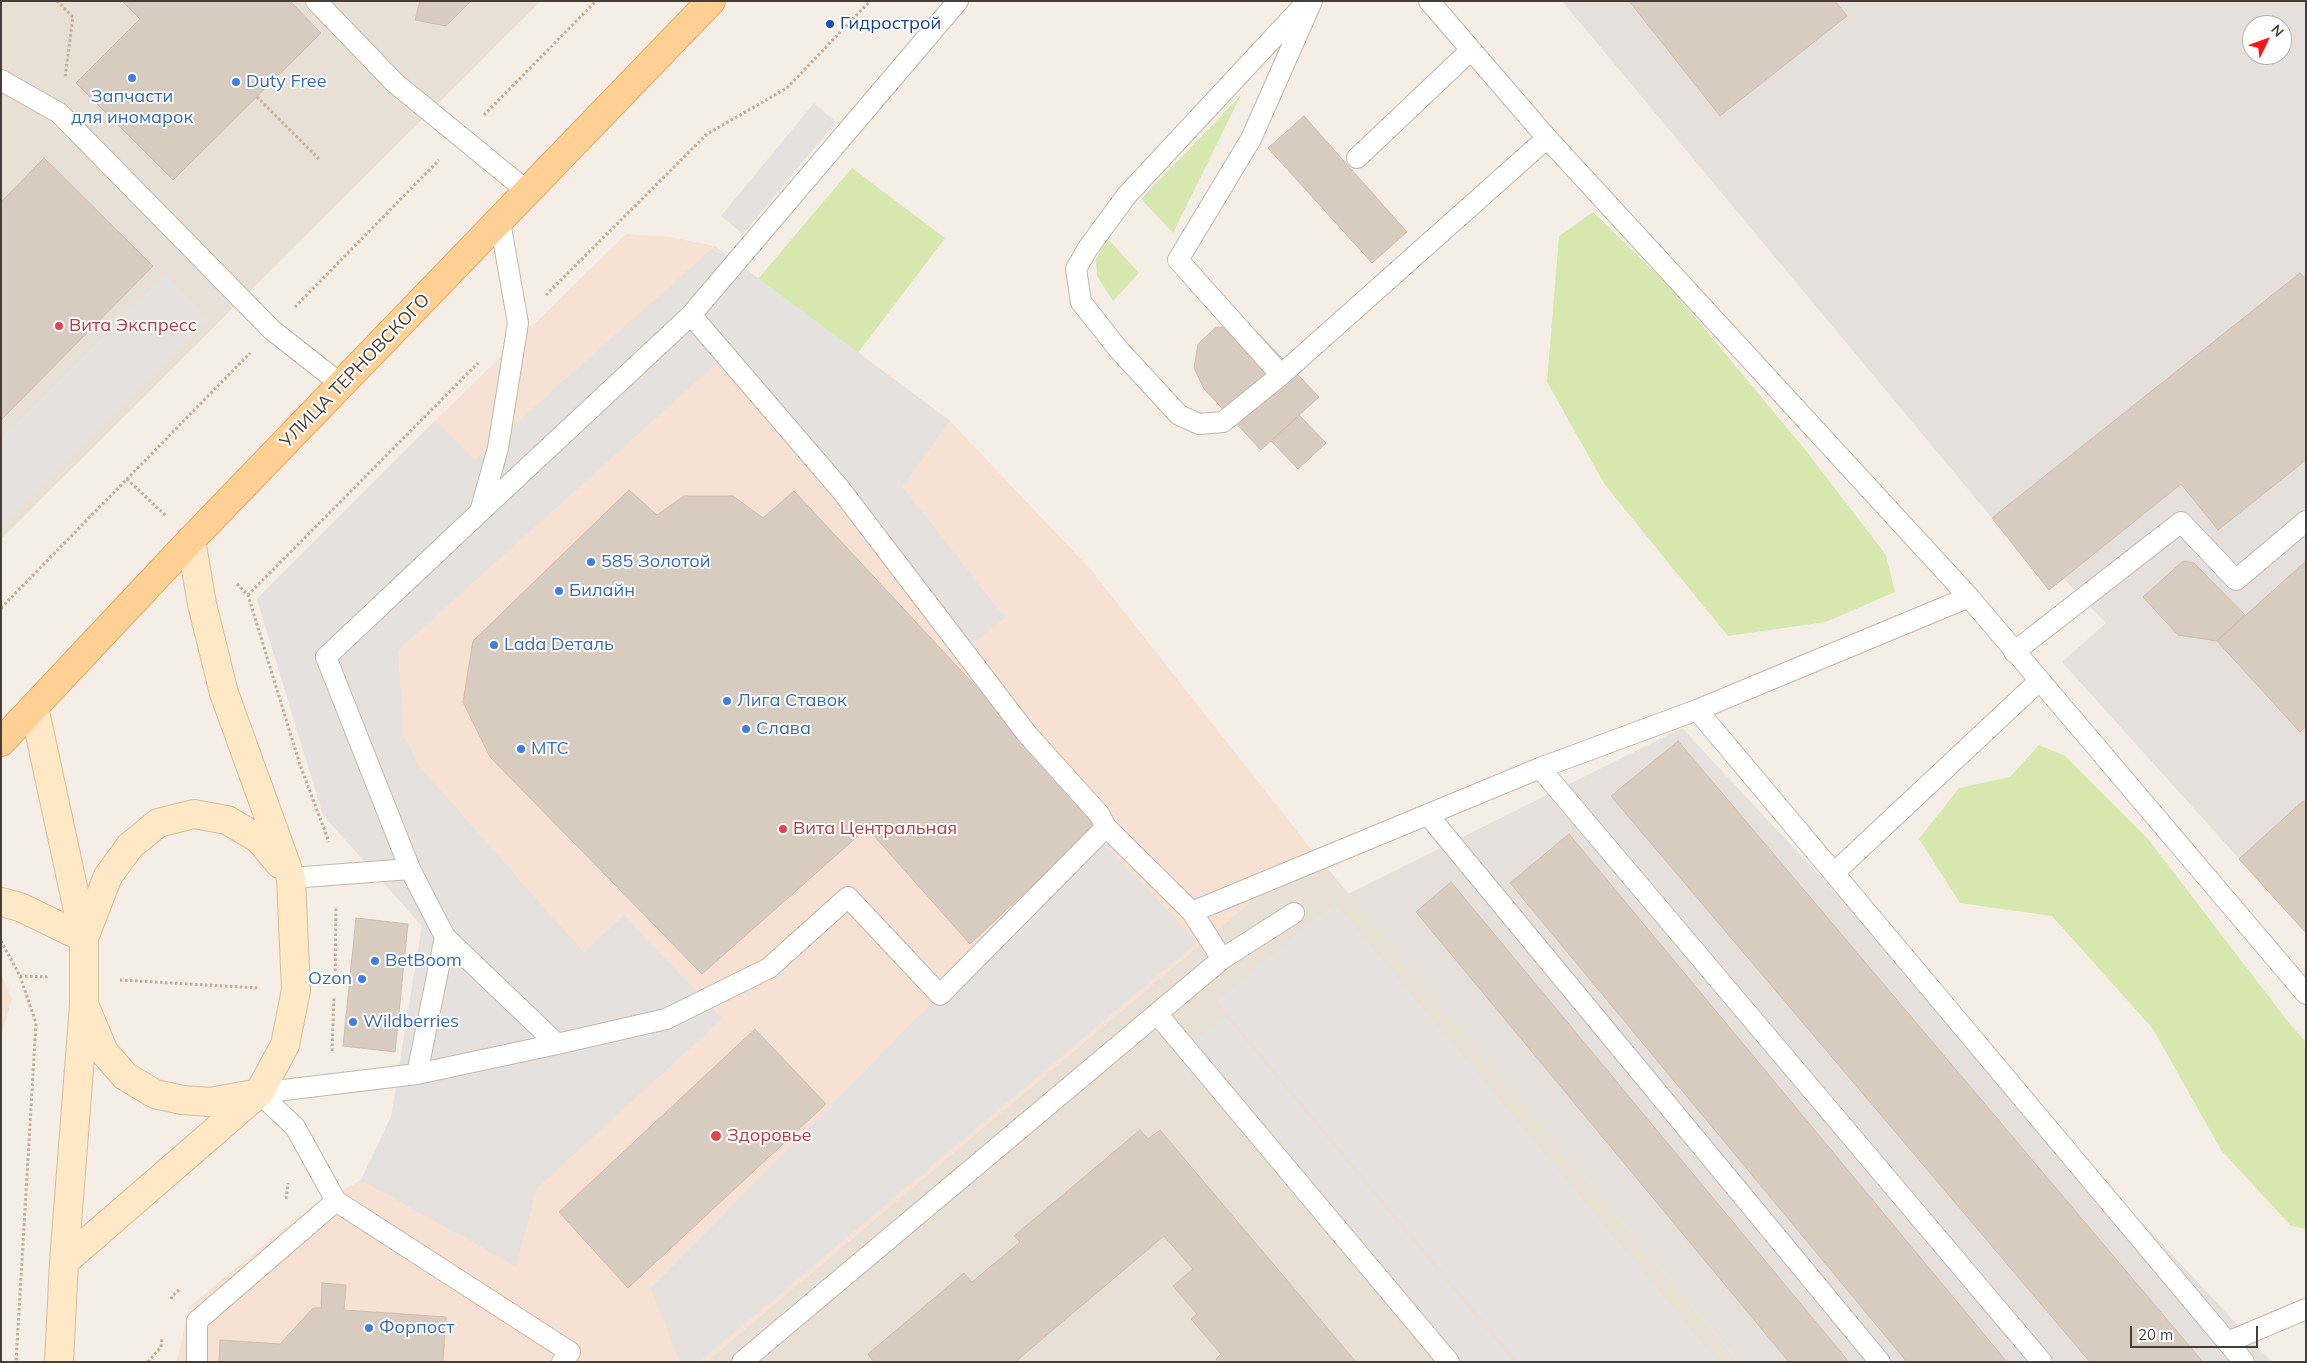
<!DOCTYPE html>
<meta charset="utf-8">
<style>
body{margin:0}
#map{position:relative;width:2307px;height:1363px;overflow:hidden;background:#f4eee7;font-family:Mulish,sans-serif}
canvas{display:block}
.frame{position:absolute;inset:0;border:2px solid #473d36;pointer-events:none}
.north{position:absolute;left:2242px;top:15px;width:50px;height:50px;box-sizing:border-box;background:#fff;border:1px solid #b5b1af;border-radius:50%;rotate:48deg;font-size:14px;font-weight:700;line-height:20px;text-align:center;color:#473d36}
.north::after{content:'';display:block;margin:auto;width:18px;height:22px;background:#fc1617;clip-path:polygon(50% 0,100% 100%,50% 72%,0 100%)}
.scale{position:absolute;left:2130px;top:1326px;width:128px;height:22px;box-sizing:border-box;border:2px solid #473d36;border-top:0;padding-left:6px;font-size:15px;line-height:18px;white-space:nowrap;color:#473d36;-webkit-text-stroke:4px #fff;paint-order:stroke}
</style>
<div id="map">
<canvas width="2307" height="1363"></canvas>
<div class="frame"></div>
<div class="north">N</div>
<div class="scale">20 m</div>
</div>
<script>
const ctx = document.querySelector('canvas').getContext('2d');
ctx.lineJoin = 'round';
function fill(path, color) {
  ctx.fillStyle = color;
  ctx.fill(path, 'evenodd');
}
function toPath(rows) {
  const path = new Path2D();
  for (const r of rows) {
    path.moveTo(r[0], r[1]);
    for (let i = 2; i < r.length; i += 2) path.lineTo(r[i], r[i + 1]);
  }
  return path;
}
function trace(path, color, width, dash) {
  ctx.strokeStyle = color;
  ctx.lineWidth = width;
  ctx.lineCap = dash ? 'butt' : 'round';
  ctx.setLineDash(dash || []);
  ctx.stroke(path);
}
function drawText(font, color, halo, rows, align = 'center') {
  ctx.font = font + ' Mulish,sans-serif';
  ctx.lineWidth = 4;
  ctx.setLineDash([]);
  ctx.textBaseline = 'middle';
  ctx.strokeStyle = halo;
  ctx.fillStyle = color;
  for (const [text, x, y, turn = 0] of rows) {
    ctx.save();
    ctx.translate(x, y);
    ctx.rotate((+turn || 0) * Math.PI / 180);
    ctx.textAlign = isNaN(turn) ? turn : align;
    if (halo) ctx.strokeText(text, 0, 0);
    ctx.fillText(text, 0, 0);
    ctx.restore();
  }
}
const residential = toPath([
 [1,1,541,1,1,539],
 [1312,850,1739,1362,706,1362]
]);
const commercial = toPath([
 [626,234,670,237,715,246,950,421,1091,570,1312,850,706,1362,177,1362,189,1307,299,1216,361,1180,391,1117,422,926,323,815,257,599,435,421],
 [1,974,12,999,1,1035]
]);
const industrial = toPath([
 [1562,1,2306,1,2306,933,2062,662,2106,623,2063,578,1992,518],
 [2252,25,2282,25,2282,55,2252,55],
 [1682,728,2272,1362,1739,1362,1348,894]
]);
const green = toPath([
 [1241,95,1173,233,1141,199],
 [852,168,945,238,858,353,758,279],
 [1593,212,1669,286,1807,452,1886,555,1895,592,1826,622,1728,636,1605,485,1547,382,1559,236],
 [1108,239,1139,273,1113,301,1097,276,1096,258],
 [2039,745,2065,756,2148,839,2289,1023,2306,1042,2306,1229,2291,1226,2221,1150,2153,1029,2052,916,1960,903,1919,839,1959,788,2010,777]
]);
const parking = toPath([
 [814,103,836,122,743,234,721,216],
 [715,246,950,421,902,486,1005,618,963,651,854,511,716,364,398,650,403,734,418,765,584,953,624,915,722,1019,537,1188,516,1266,361,1180,391,1117,422,926,323,815,257,599,435,421,475,460],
 [165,273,209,318,1,526,1,438],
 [1103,842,1197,942,699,1362,680,1362,651,1288,940,995],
 [1335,902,1719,1362,1518,1362,1216,1001],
 [1225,1015,1514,1362,1464,1362,1195,1040]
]);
const building = toPath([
 [122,1,290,1,321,33,173,180,76,83,140,19,122,1],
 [420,1,471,1,446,26,415,20,420,1],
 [1629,1,1835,1,1847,16,1720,116,1629,1],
 [1304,116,1407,232,1372,263,1268,148,1304,116],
 [44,158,153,266,1,420,1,202,44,158],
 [2300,273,2306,280,2306,460,2218,530,2181,484,2049,590,1992,518,2300,273],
 [1239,324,1261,336,1319,397,1261,450,1204,389,1194,368,1198,344,1215,328,1239,324],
 [1299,415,1326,443,1298,469,1271,441,1299,415],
 [629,490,657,515,684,496,733,496,763,518,794,491,1101,821,970,944,867,828,702,974,490,757,463,702,473,641,629,490],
 [2183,561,2194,563,2245,615,2217,641,2178,635,2143,597,2183,561],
 [2306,561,2306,726,2300,732,2217,641,2306,561],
 [1678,741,2203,1362,2090,1362,1611,796,1678,741],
 [2303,801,2306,804,2306,933,2239,859,2303,801],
 [1569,834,2007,1362,1907,1362,1510,883,1569,834],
 [1451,882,1849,1362,1789,1362,1416,912,1451,882],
 [356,918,408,924,395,1052,343,1046,356,918],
 [755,1029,826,1104,628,1288,559,1212,755,1029],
 [1140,1130,1148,1139,1160,1130,1356,1362,1219,1362,1216,1359,1221,1354,1191,1319,1197,1314,1173,1286,1193,1269,1164,1236,1015,1362,874,1362,868,1354,964,1273,972,1282,1020,1242,1014,1236,1140,1130],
 [322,1283,346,1285,344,1310,446,1317,443,1362,219,1362,220,1340,280,1344,313,1308,321,1308,322,1283]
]);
const path = toPath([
 [57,1,73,17,65,78],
 [257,97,320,160],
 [484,115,596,1],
 [546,295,707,134,787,88,870,1],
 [295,307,439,160],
 [127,479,166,516],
 [237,584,248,595,300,765,329,842],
 [248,595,478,363],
 [1,608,250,353],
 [1,941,20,976,36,1023,16,1362],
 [20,976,49,977],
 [120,980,259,988],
 [335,981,336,907],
 [332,1051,334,997],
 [286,1199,288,1183],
 [171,1299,172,1296,180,1289],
 [148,1362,161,1347,162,1339]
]);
const service = toPath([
 [316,1,395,83,527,191],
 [1312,1,1251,139,1178,260,1281,375,1547,138],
 [1429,1,1547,138,1969,597,2306,994],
 [1,80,59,113,272,330,342,385],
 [1357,158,1471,50],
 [691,315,958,1],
 [1281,375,1223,422,1199,424,1179,415,1119,350,1081,302,1076,269,1088,248,1127,195,1303,6],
 [480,512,691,315,841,490,1027,734,1099,814,1106,827,1192,912],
 [2014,652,2181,522,2236,580,2306,521],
 [1697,710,2244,1362],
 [1540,768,2042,1362],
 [1428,815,1880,1362],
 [1834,873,2039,681],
 [291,878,410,869],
 [445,937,557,1044,666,1019,769,968,848,897,940,995,1106,827],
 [1222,959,1294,913],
 [1158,1015,1449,1362],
 [417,1074,557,1044],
 [259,1093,417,1074,445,937,410,869,326,657,480,512,498,448,518,323,500,222],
 [259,1093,295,1127,336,1201],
 [2228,1342,2306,1309],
 [197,1362,197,1321,336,1201,570,1352,562,1362],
 [742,1362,1222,959,1192,912,1540,768,1697,710,1969,597]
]);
const secondary = toPath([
 [34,707,84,938,84,1005,64,1262,59,1362],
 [1,902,20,907,84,938],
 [84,938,108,876,130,846,158,823,194,814,227,820,259,839,280,864],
 [86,1009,104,1052,125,1076,155,1094,182,1100,210,1102,259,1093],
 [64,1262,259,1093,285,1045,296,990,291,878,224,693,202,604,191,540]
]);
const primary = toPath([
 [1,742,191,540,711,1]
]);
const markers = [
 [830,24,5,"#1a4fb4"],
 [132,78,5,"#3f7fe0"],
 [236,82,5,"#3f7fe0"],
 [59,326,5,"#e0444e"],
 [591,562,5,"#3f7fe0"],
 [559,591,5,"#3f7fe0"],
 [494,645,5,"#3f7fe0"],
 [727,701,5,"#3f7fe0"],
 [746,729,5,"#3f7fe0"],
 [521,749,5,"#3f7fe0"],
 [783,829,5,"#e0444e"],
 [375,961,5,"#3f7fe0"],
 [362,979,5,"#3f7fe0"],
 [353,1022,5,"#3f7fe0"],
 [716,1136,6,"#e0444e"],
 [369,1328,5,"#3f7fe0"]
];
const transitNames = [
 ["Гидрострой",840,24]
];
const shopNames = [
 ["Duty Free",246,82],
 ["Запчасти",132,97,"center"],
 ["для иномарок",132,118,"center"],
 ["585 Золотой",601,562],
 ["Билайн",569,591],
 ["Lada Dеталь",504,645],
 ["Лига Ставок",737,701],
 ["Слава",756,729],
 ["МТС",531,749],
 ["BetBoom",385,961],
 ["Ozon",352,979,"right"],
 ["Wildberries",363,1022],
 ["Форпост",379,1328]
];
const healthNames = [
 ["Вита Экспресс",69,326],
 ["Вита Центральная",793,829],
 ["Здоровье",727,1136]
];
const streetNames = [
 ["УЛИЦА ТЕРНОВСКОГО",355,371,-46]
];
fill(residential, '#e8dfd5');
fill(commercial, '#f6e1d2');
fill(industrial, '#e6e0dc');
fill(green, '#d7e8af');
fill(parking, '#e5e1df');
fill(building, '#d8cbbf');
trace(building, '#d0beaf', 1);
trace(service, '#c2b7ac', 22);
trace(secondary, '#d7bd98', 30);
trace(primary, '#e5aa64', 30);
trace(path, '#c1ad9a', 3, [2.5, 2.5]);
trace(service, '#fff', 20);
trace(secondary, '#ffe8c5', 28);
trace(primary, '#ffd094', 28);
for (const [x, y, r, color] of markers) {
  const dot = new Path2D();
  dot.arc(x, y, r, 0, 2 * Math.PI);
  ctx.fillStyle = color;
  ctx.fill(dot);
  trace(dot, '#fff', 2);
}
drawText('18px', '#164399', '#fff', transitNames, 'left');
drawText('18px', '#366cbe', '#fff', shopNames, 'left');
drawText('18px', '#be3a42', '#fff', healthNames, 'left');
drawText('18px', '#473d36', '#fff', streetNames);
</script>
